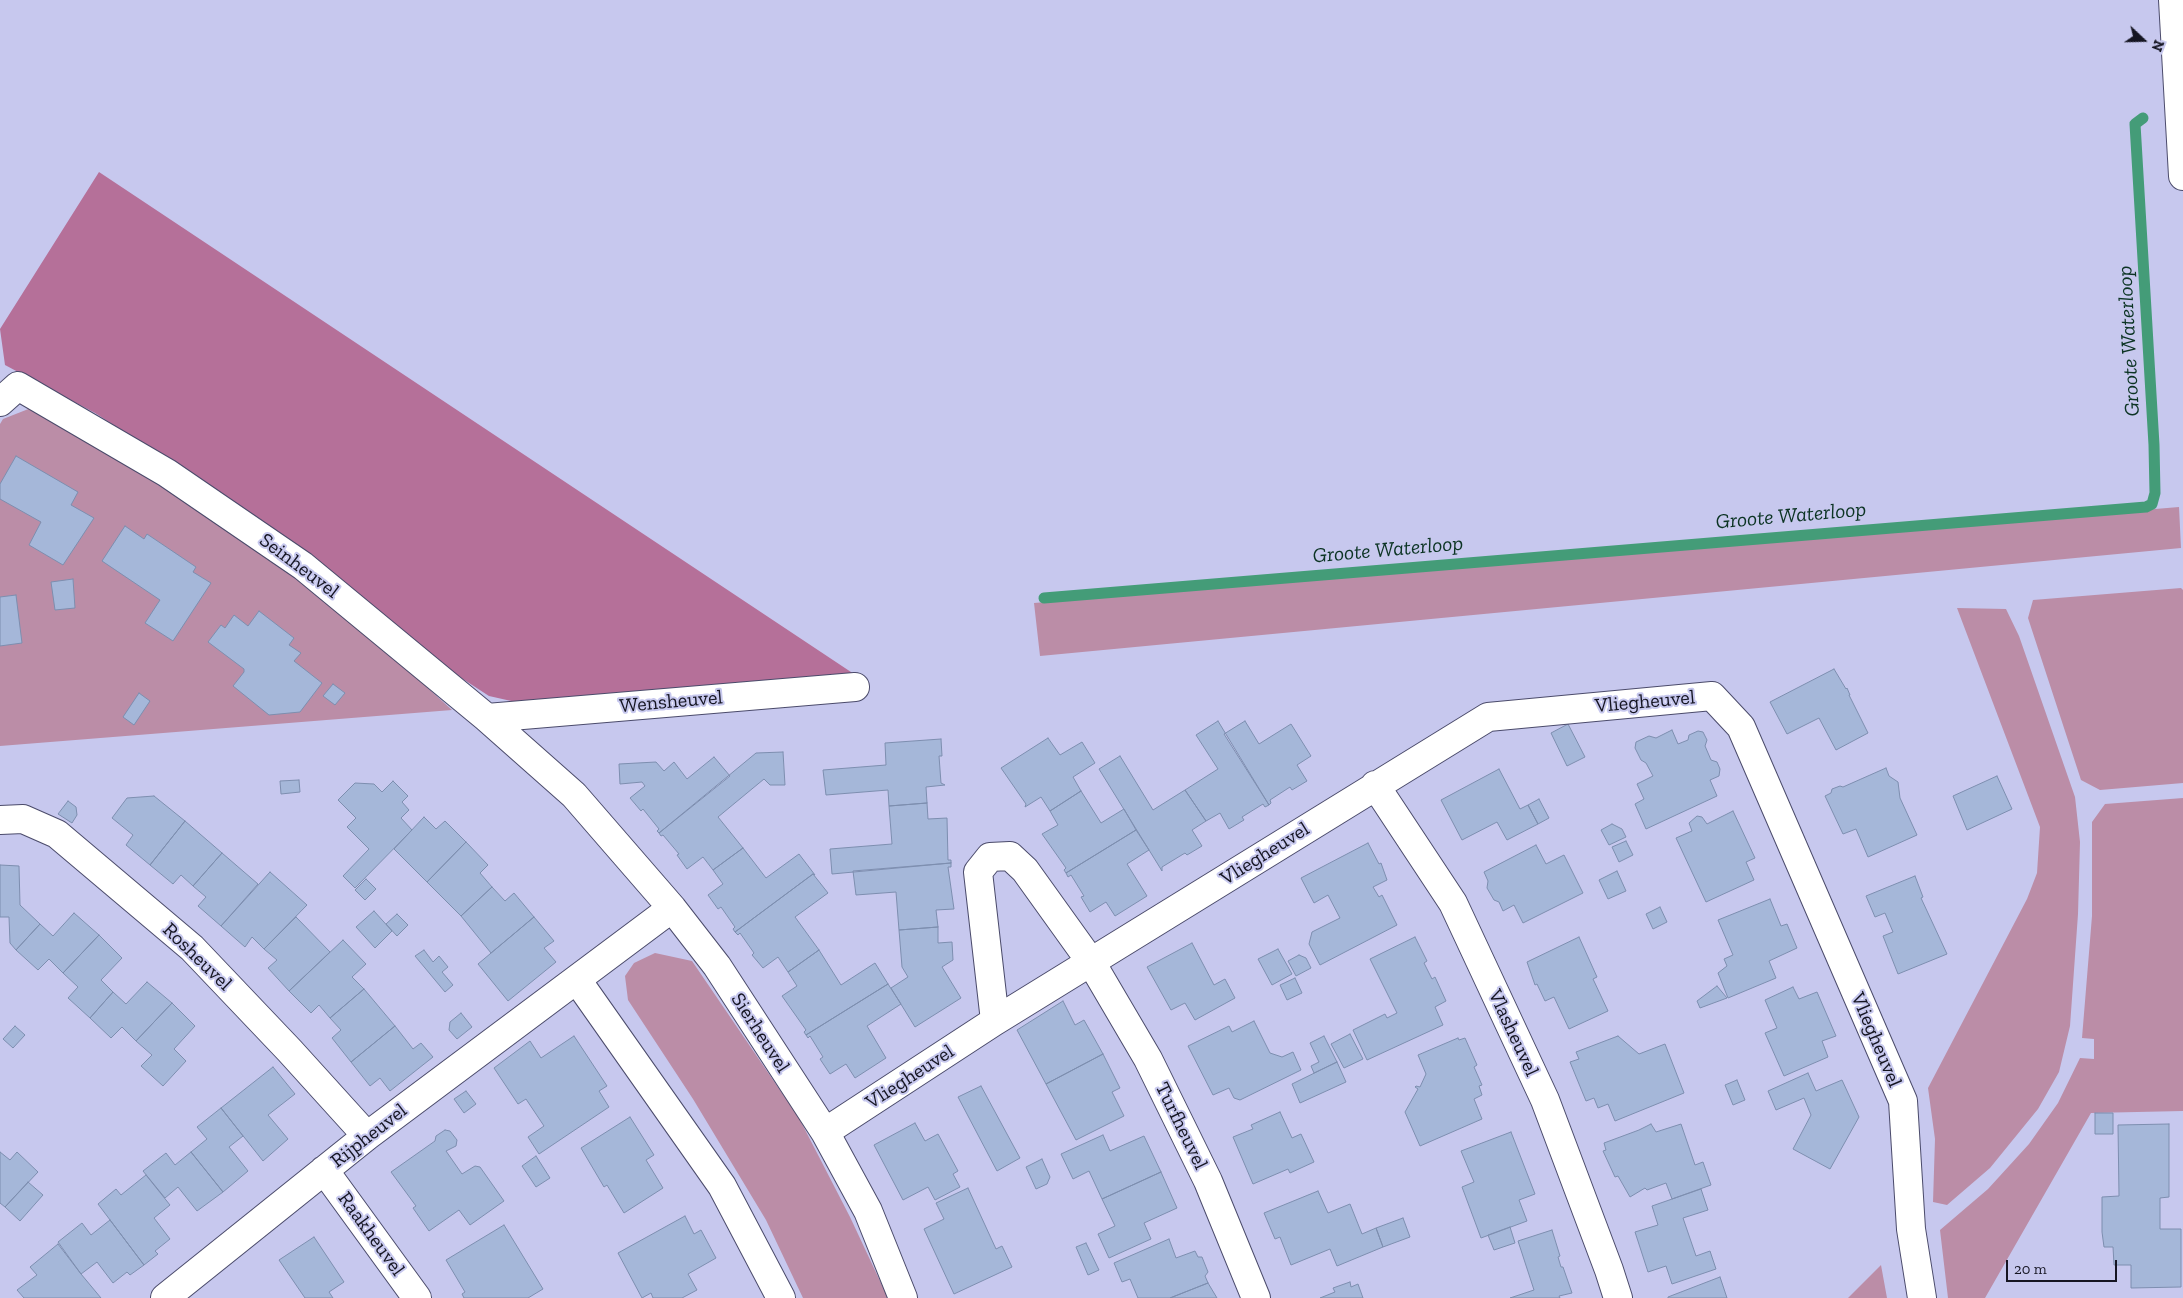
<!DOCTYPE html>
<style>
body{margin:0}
#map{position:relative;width:2183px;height:1298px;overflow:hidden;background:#c7c8ee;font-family:"Zilla Slab",serif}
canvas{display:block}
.north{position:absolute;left:2118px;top:15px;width:50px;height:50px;-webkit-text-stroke:4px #c7c8ee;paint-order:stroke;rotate:111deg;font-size:14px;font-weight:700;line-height:20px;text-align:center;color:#151522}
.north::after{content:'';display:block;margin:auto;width:18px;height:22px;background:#151522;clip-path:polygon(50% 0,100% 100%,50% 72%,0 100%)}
.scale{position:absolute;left:2006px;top:1260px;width:111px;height:22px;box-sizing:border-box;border:2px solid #151522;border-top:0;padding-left:6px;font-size:15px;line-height:18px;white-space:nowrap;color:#151522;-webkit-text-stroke:4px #c7c8ee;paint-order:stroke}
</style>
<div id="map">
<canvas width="2183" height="1298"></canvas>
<div class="north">N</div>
<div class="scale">20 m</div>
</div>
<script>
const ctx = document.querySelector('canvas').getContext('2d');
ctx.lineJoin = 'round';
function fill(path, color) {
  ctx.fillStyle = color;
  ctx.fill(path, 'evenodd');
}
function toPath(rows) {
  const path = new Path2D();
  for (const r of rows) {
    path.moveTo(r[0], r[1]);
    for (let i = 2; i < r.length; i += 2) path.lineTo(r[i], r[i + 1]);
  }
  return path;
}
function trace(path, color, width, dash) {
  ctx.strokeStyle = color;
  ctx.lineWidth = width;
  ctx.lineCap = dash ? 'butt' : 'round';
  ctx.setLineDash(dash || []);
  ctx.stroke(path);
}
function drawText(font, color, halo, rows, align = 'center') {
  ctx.font = font + ' "Zilla Slab",serif';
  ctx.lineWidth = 4;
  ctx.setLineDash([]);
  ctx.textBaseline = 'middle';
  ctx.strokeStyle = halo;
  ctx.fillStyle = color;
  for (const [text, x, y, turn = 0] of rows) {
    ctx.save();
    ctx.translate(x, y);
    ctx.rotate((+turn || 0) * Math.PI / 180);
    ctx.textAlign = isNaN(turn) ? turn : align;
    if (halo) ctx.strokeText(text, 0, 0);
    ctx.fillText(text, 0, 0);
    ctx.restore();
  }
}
const green = toPath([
 [31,408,85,435,216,519,295,576,385,649,452,710,0,746,0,424,3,419],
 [2179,507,2181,548,1040,656,1034,603],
 [2181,588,2183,590,2183,783,2100,790,2081,780,2028,618,2033,600],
 [1957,608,2006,609,2019,636,2075,797,2080,842,2078,914,2070,1026,2059,1072,2038,1109,1990,1168,1947,1205,1933,1202,1935,1139,1928,1088,2027,899,2037,873,2040,827],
 [2183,798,2183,1111,2091,1113,1985,1298,1948,1298,1940,1230,1988,1189,2029,1144,2058,1103,2080,1058,2094,1059,2094,1039,2082,1038,2092,916,2092,822,2105,804],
 [655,953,692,961,799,1118,850,1217,888,1298,803,1298,766,1220,693,1099,628,1000,625,976,634,963],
 [1881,1265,1887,1298,1848,1298]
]);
const forest = toPath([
 [99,172,857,676,529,705,489,696,446,668,346,584,230,500,95,413,5,365,0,329]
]);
const stream = toPath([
 [1044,598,2146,507,2152,504,2155,493,2154,445,2135,124,2143,118]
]);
const building = toPath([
 [16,456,78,492,71,505,94,518,63,565,29,545,41,522,0,499,0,484,16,456],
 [125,526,144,539,147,534,196,567,193,572,211,583,173,641,145,623,160,600,102,561,125,526],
 [73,579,75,608,55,610,51,582,73,579],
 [16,595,22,643,0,646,0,597,16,595],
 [259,611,294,638,289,645,301,653,294,661,322,683,300,712,269,715,233,686,244,672,244,669,208,642,221,625,225,628,234,615,248,626,259,611],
 [1834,669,1846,689,1847,688,1850,695,1849,695,1868,733,1836,750,1819,718,1787,734,1770,702,1834,669],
 [333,684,345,693,335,705,323,696,333,684],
 [139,693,150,701,134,725,123,717,139,693],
 [1218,721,1269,805,1265,807,1263,804,1242,817,1244,820,1229,829,1220,813,1206,821,1185,790,1218,769,1196,735,1218,721],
 [1245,721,1259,744,1291,724,1311,756,1297,765,1307,781,1292,790,1290,787,1270,800,1271,803,1269,805,1224,734,1245,721],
 [1568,724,1585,757,1567,766,1551,733,1568,724],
 [1672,730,1678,744,1688,740,1689,735,1698,731,1703,732,1707,740,1705,746,1711,760,1717,762,1720,769,1719,776,1710,780,1717,796,1646,829,1635,804,1644,799,1637,784,1653,776,1646,763,1641,760,1635,748,1636,742,1649,736,1656,738,1672,730],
 [1048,738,1060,755,1082,742,1095,763,1073,777,1081,791,1050,811,1041,797,1025,807,1026,804,1001,768,1048,738],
 [941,739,942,756,939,756,941,783,945,785,926,787,927,803,889,806,888,790,826,795,823,770,886,765,885,743,941,739],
 [783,752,785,785,770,785,764,779,718,817,743,848,713,870,703,857,687,869,677,855,679,854,663,835,661,836,659,833,756,753,783,752],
 [1120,756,1153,810,1185,790,1206,821,1192,830,1202,846,1187,855,1185,853,1162,867,1162,871,1099,769,1120,756],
 [714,757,730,776,659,833,657,831,659,829,643,809,641,811,630,798,645,786,642,782,620,784,619,764,656,762,664,771,674,762,687,779,714,757],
 [1886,768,1889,776,1898,782,1900,798,1917,835,1868,857,1856,829,1843,834,1825,796,1831,793,1832,789,1840,786,1843,787,1886,768],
 [1499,769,1520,809,1528,805,1538,824,1507,840,1497,822,1462,840,1441,800,1499,769],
 [1997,776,2012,809,1967,830,1953,796,1997,776],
 [299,780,300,792,281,794,280,781,299,780],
 [393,781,408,796,402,802,409,810,401,818,412,830,355,888,343,876,369,849,347,827,356,818,338,800,355,783,374,784,382,792,393,781],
 [1081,791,1101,823,1124,809,1136,830,1066,873,1064,870,1066,868,1042,834,1058,825,1050,811,1081,791],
 [154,796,185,821,150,865,126,845,133,835,112,818,127,798,154,796],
 [1539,799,1549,818,1538,824,1528,805,1539,799],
 [68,801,76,807,77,815,72,823,58,814,68,801],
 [927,803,928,819,947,818,948,860,951,860,951,863,832,874,830,849,892,844,889,806,927,803],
 [1733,811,1755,858,1746,862,1754,880,1706,902,1676,838,1692,831,1689,823,1697,816,1702,817,1707,824,1733,811],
 [424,817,436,829,445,821,466,842,427,882,394,849,424,817],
 [185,821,222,853,193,886,181,875,173,884,150,865,185,821],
 [1612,824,1622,829,1626,837,1609,845,1601,830,1612,824],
 [1136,830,1149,850,1127,864,1147,896,1115,916,1106,902,1090,912,1081,897,1084,896,1071,875,1068,877,1066,873,1136,830],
 [1626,841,1633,855,1619,862,1612,847,1626,841],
 [466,842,488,865,480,873,492,887,461,916,427,882,466,842],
 [1368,843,1379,864,1381,863,1387,880,1373,887,1379,897,1382,895,1397,925,1320,965,1309,944,1312,932,1340,918,1328,895,1314,903,1301,878,1368,843],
 [1536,845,1546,864,1564,855,1583,893,1523,923,1514,905,1503,911,1499,902,1494,900,1487,888,1488,881,1484,872,1536,845],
 [743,848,766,878,799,854,815,875,813,874,735,932,733,929,735,927,721,907,718,909,708,895,723,884,713,870,743,848],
 [222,853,258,884,221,926,198,906,206,897,193,886,222,853],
 [951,863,951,867,948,867,954,909,936,910,938,927,899,930,896,892,856,895,853,871,951,863],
 [0,865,19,866,20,905,40,924,16,950,10,943,9,917,0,917,0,865],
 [1617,871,1626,891,1608,899,1599,880,1617,871],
 [270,872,307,905,264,949,252,937,245,947,221,926,270,872],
 [813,874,828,893,795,917,819,950,788,972,778,957,763,968,752,955,754,953,740,933,738,935,735,932,813,874],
 [1915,876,1923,897,1921,898,1947,954,1898,974,1883,936,1893,932,1885,913,1875,917,1866,896,1915,876],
 [366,879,376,889,365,900,355,890,366,879],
 [492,887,505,901,514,893,534,917,491,953,461,916,492,887],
 [1770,899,1781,926,1787,924,1797,948,1769,961,1776,978,1728,998,1718,973,1727,966,1724,959,1733,955,1718,920,1770,899],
 [1660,907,1667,922,1653,929,1646,914,1660,907],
 [374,911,392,931,375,948,356,927,374,911],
 [74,913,99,935,63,973,49,959,38,970,16,950,40,924,53,936,74,913],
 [397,914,408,925,397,936,386,924,397,914],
 [296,917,330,952,289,991,268,968,277,960,264,949,296,917],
 [534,917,554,941,544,948,556,962,508,1001,478,964,534,917],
 [938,927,938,943,952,942,953,960,942,967,961,998,915,1027,891,988,908,977,902,967,899,930,938,927],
 [99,935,122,958,101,980,113,992,90,1018,68,998,78,987,63,973,99,935],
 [1415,937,1427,961,1424,963,1432,979,1435,977,1446,1001,1435,1007,1443,1025,1367,1060,1353,1030,1385,1014,1387,1018,1397,1013,1370,959,1415,937],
 [1579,937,1597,977,1593,979,1608,1011,1569,1029,1554,997,1545,1001,1537,984,1535,985,1527,962,1579,937],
 [343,940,366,964,352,977,364,989,330,1018,319,1005,311,1013,289,991,343,940],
 [1192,943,1214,985,1225,979,1235,998,1195,1020,1185,1003,1171,1010,1147,967,1192,943],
 [1278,949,1292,974,1272,985,1258,959,1278,949],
 [424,950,433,962,439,956,448,967,442,972,453,985,445,992,415,956,424,950],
 [819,950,841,985,875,963,888,984,806,1035,804,1032,806,1030,782,996,797,986,788,972,819,950],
 [1299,955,1306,958,1311,968,1296,976,1288,961,1299,955],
 [1295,978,1302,993,1287,1000,1280,985,1295,978],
 [147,982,172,1003,136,1041,122,1027,111,1038,90,1018,113,992,126,1004,147,982],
 [888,984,901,1004,867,1026,886,1058,855,1078,846,1064,830,1074,820,1059,823,1057,810,1036,808,1038,806,1035,888,984],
 [1717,986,1727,998,1700,1008,1697,1001,1717,986],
 [1793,987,1799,999,1817,992,1836,1036,1822,1041,1828,1057,1784,1076,1765,1033,1777,1028,1765,1000,1793,987],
 [364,989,395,1026,351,1062,332,1038,341,1030,330,1018,364,989],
 [1063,1001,1075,1025,1084,1020,1103,1054,1046,1084,1017,1030,1063,1001],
 [172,1003,195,1026,174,1049,186,1061,163,1086,141,1066,152,1055,136,1041,172,1003],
 [461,1013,472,1027,457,1039,449,1030,450,1022,461,1013],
 [1254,1021,1270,1053,1282,1057,1293,1052,1301,1070,1240,1100,1234,1098,1229,1088,1213,1095,1188,1046,1229,1026,1232,1032,1254,1021],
 [15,1026,25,1035,13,1048,3,1039,15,1026],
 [395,1026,413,1049,421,1043,433,1057,390,1091,380,1078,370,1086,351,1062,395,1026],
 [1350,1034,1363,1059,1344,1068,1331,1044,1350,1034],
 [574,1036,607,1086,599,1091,609,1107,539,1154,528,1137,544,1126,526,1099,518,1104,494,1068,530,1041,541,1058,574,1036],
 [1324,1036,1337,1062,1314,1073,1311,1066,1319,1062,1310,1043,1324,1036],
 [1618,1036,1639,1054,1665,1044,1684,1093,1615,1121,1608,1104,1598,1108,1594,1098,1586,1101,1570,1062,1579,1059,1576,1052,1618,1036],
 [1458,1038,1459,1040,1465,1038,1477,1065,1474,1067,1482,1085,1479,1086,1482,1095,1474,1099,1482,1119,1420,1146,1405,1112,1418,1089,1415,1087,1416,1086,1420,1087,1426,1074,1418,1055,1458,1038],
 [1103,1054,1120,1088,1112,1092,1124,1116,1076,1140,1046,1084,1103,1054],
 [1337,1062,1346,1082,1300,1103,1292,1084,1337,1062],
 [273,1067,295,1094,268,1115,288,1139,263,1161,221,1108,273,1067],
 [1808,1073,1816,1091,1842,1080,1859,1117,1830,1169,1793,1149,1811,1115,1804,1098,1776,1110,1768,1091,1808,1073],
 [1737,1080,1745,1100,1733,1105,1725,1085,1737,1080],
 [981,1086,1020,1158,997,1171,958,1097,981,1086],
 [466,1091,476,1104,464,1113,454,1099,466,1091],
 [221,1108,243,1136,229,1147,248,1171,223,1192,191,1152,207,1139,197,1127,221,1108],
 [1280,1112,1292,1138,1301,1134,1314,1162,1290,1173,1288,1169,1253,1184,1233,1137,1253,1129,1251,1125,1280,1112],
 [2095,1113,2113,1113,2113,1134,2095,1134,2095,1113],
 [630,1117,654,1155,646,1160,663,1188,624,1213,607,1185,604,1187,581,1148,630,1117],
 [915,1123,925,1141,938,1134,958,1171,953,1174,960,1187,935,1200,928,1187,903,1200,874,1145,915,1123],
 [1651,1124,1656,1132,1681,1124,1695,1165,1703,1162,1711,1185,1672,1199,1666,1183,1647,1190,1645,1188,1630,1197,1618,1176,1615,1177,1603,1151,1606,1150,1604,1143,1639,1130,1651,1124],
 [2169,1124,2169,1197,2160,1198,2160,1229,2181,1229,2181,1287,2131,1288,2131,1265,2114,1265,2113,1247,2104,1247,2102,1232,2102,1197,2119,1196,2118,1125,2169,1124],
 [445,1130,450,1131,457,1140,456,1146,446,1151,462,1174,475,1166,480,1167,504,1201,470,1225,459,1210,429,1231,413,1208,416,1206,391,1172,435,1141,436,1136,445,1130],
 [1511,1132,1535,1194,1519,1200,1527,1221,1481,1238,1462,1187,1474,1182,1461,1151,1511,1132],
 [1103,1135,1110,1151,1144,1136,1161,1172,1102,1199,1089,1171,1073,1179,1061,1154,1103,1135],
 [0,1152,10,1160,17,1152,38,1172,5,1207,0,1203,0,1152],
 [191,1152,223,1192,197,1211,178,1187,165,1198,143,1171,166,1153,175,1165,191,1152],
 [536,1156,550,1178,536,1187,522,1166,536,1156],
 [1042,1159,1050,1177,1047,1184,1036,1189,1026,1167,1042,1159],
 [1161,1172,1177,1208,1144,1223,1151,1239,1109,1258,1098,1234,1115,1226,1102,1199,1161,1172],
 [146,1175,170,1205,154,1218,170,1239,155,1251,158,1254,144,1265,98,1204,116,1189,121,1195,146,1175],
 [28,1182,43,1195,20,1221,5,1207,28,1182],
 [968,1188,996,1249,1002,1246,1012,1267,954,1294,924,1229,944,1219,936,1203,968,1188],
 [1701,1189,1708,1210,1683,1218,1696,1256,1710,1251,1716,1269,1672,1284,1666,1266,1648,1272,1635,1232,1658,1225,1652,1206,1701,1189],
 [1318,1191,1328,1213,1350,1204,1362,1234,1376,1228,1383,1247,1337,1266,1330,1249,1291,1265,1280,1237,1275,1239,1264,1213,1318,1191],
 [685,1216,694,1234,701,1230,716,1258,688,1274,697,1290,682,1298,653,1298,651,1293,642,1298,618,1253,685,1216],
 [1403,1218,1410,1237,1383,1247,1376,1228,1403,1218],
 [110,1220,144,1265,130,1275,127,1272,113,1283,97,1262,81,1274,58,1242,82,1223,91,1235,110,1220],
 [504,1225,543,1289,528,1298,464,1298,462,1294,465,1292,446,1260,504,1225],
 [1510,1227,1515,1243,1494,1250,1488,1235,1510,1227],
 [1552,1230,1560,1256,1558,1257,1561,1267,1563,1267,1572,1293,1559,1296,1560,1298,1510,1298,1534,1290,1518,1241,1552,1230],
 [314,1237,344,1282,329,1292,333,1298,305,1298,279,1260,314,1237],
 [1169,1239,1176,1258,1195,1251,1198,1257,1202,1257,1208,1272,1205,1276,1208,1283,1170,1298,1138,1298,1130,1279,1122,1282,1114,1263,1169,1239],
 [1086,1243,1099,1270,1088,1275,1076,1247,1086,1243],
 [58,1244,81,1274,101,1298,24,1298,17,1290,37,1275,30,1267,58,1244],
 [1720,1277,1727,1298,1668,1298,1668,1297,1720,1277],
 [1350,1282,1351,1287,1358,1284,1363,1298,1320,1298,1335,1292,1333,1288,1350,1282],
 [1208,1283,1217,1298,1170,1298,1208,1283]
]);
const minor = toPath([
 [2173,0,2183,176],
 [0,402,18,386,167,473,303,566,487,718,574,795,672,908,717,966,825,1132,868,1211,903,1298],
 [487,718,855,687],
 [1375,785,1453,903,1545,1100,1609,1270,1618,1298],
 [0,820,23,819,57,834,192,948,290,1051,367,1136],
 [577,980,722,1186,781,1298],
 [995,1021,978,872,990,857,1010,856,1025,870,1091,962,1148,1059,1208,1181,1256,1298],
 [825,1132,995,1021,1488,717,1712,696,1741,727,1903,1101,1911,1229,1922,1298],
 [324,1170,417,1298],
 [165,1298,367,1136,672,908]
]);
const streetNames = [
 ["Seinheuvel",299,566,37],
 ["Wensheuvel",671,702,-5],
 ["Vliegheuvel",1645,702,-5],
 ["Vliegheuvel",1265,854,-32],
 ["Rosheuvel",197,957,44],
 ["Sierheuvel",760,1033,57],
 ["Vlasheuvel",1513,1033,65],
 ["Vliegheuvel",1876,1040,67],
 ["Vliegheuvel",910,1077,-33],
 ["Turfheuvel",1181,1126,64],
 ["Rijpheuvel",369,1136,-38],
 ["Raakheuvel",371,1234,54]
];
const waterNames = [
 ["Groote Waterloop",2129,341,-93],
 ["Groote Waterloop",1791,516,-5],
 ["Groote Waterloop",1388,550,-5]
];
fill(green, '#bb8da7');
fill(forest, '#b57099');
trace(stream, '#449c78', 11);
fill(building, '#a5b7d9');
trace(building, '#7d8eaf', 1);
trace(minor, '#4b4b6b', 30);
trace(minor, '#fff', 28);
drawText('20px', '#151522', '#c7c8ee', streetNames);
drawText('italic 21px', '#0c3424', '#c7c8ee', waterNames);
</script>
